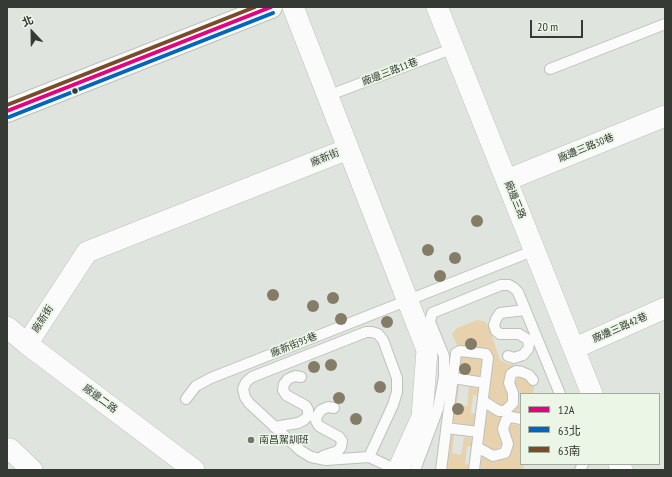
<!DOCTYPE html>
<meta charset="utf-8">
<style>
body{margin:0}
#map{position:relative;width:672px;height:477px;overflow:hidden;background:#dfe4de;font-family:"PT Sans Narrow","Noto Sans TC",sans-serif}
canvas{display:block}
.frame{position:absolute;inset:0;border:8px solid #363a34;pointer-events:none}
.legend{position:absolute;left:520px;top:393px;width:140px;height:72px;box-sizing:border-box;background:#ebf6e7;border:1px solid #a3ab9f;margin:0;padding:5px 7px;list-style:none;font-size:12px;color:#363a34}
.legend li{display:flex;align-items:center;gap:8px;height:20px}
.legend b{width:20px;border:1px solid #a3ab9f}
.north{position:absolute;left:12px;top:12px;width:40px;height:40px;-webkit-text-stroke:3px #ebf6e7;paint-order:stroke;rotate:338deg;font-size:11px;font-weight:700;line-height:16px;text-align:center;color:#363a34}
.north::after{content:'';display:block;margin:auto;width:14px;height:18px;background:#363a34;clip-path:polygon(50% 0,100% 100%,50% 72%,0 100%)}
.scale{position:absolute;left:530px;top:20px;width:53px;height:18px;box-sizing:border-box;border:2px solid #363a34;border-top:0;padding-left:5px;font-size:12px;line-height:14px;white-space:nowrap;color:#363a34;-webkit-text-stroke:3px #ebf6e7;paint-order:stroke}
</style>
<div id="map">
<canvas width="672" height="477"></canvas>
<div class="frame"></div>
<ul class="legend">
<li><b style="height:5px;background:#e5007d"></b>12A</li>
<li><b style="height:5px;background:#0065bd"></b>63北</li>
<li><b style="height:5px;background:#7a4b2a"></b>63南</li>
</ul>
<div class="north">北</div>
<div class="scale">20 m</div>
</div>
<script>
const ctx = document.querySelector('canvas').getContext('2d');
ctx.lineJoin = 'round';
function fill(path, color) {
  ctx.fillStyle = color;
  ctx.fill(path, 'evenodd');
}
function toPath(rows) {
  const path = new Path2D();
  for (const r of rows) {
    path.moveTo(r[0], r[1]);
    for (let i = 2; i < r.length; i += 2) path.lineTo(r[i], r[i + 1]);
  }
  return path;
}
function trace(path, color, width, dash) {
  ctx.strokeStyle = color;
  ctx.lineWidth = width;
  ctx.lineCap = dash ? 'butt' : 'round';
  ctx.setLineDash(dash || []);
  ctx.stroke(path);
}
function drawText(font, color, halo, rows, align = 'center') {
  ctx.font = font + ' "PT Sans Narrow","Noto Sans TC",sans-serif';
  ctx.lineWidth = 3.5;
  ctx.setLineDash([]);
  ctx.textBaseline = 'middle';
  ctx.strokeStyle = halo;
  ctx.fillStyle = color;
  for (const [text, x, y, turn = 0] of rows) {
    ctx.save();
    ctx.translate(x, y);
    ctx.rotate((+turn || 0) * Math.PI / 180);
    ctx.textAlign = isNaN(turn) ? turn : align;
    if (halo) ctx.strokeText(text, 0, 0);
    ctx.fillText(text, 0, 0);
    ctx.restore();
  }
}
const green = toPath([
 [477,320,486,322,489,327,500,360,508,364,522,366,516,367,506,373,505,380,510,401,504,407,499,407,488,398,491,353,488,351,458,348,452,334,457,328],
 [459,355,483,356,482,378,458,376],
 [518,377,525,378,534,387,533,394,521,394,521,413,512,413,520,403,519,389,514,383],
 [457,386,459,386,457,404,467,406,469,387,480,389,479,396,473,395,471,413,476,414,475,426,452,422],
 [487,410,503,417,499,424,498,433,502,445,496,450,490,449,483,443],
 [512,424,521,426,521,464,524,464,523,470,480,470,482,455,488,459,499,460,503,459,510,453,512,440,508,426],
 [448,434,454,435,452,453,461,455,464,437,475,438,474,447,467,446,465,464,471,465,471,470,443,470]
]);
const service = toPath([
 [550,69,665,24],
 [327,96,454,48],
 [508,356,514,358,523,355,528,349,529,344,527,339,519,334,500,334,496,331,494,325,496,319,500,313,525,310],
 [453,378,485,383],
 [186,399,196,386,211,378,535,250],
 [483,401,499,411,505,411,513,403,513,393,509,383,511,374,516,371,522,372,529,375,533,380],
 [274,427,298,423,304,420,308,416,308,410,306,406,286,395,283,390,284,384,288,379,295,376,301,377],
 [446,428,479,432],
 [477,447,493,456,505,453,508,444,503,429,506,420,511,417,521,419],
 [323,456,338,451,341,447,342,441,339,437,319,426,316,421,317,416,321,410,328,407,334,408],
 [369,457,393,405,397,392,397,378,383,340,378,334,372,332,366,332,252,377,246,382,243,389,245,397,249,403,301,451,311,457,326,460,369,457,397,470],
 [415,470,438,409,444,377,444,356,430,322,432,313,501,285,509,285,514,288,518,292,560,394],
 [441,470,456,353,460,351,486,354,488,358,474,470],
 [580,470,583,464]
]);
const minor = toPath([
 [293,7,427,350,422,417,398,470],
 [437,7,592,394],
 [507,180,665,116],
 [7,327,27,344,194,470],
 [27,344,87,252,348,149],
 [575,348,665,308],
 [7,449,10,449,32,470],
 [619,464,622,470]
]);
const tertiary = toPath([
 [7,111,271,7]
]);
const bus1 = toPath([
 [7,111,271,7]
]);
const bus2 = toPath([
 [9,117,273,13]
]);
const bus3 = toPath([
 [7,105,255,7]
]);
const trees = [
 [477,221],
 [428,250],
 [455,258],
 [440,276],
 [273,295],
 [333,298],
 [313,306],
 [341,319],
 [387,322],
 [471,344],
 [331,365],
 [314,367],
 [465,369],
 [380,387],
 [339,398],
 [458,409],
 [356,419]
];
const markers = [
 [75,91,3.5,"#363a34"],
 [251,440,4,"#717670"]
];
const streetNames = [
 ["廠邊三路11巷",390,72,-21],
 ["廠邊三路30巷",586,148,-22],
 ["廠新街",325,158,-22],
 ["廠邊三路",515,200,68],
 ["廠新街",43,319,-57],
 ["廠邊三路42巷",620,328,-24],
 ["廠新街93巷",294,345,-22],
 ["廠邊二路",100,399,37]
];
const poiNames = [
 ["南昌駕訓班",259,440]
];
fill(green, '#e8d2ae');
trace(service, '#bcc1bb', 12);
trace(minor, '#bcc1bb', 22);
trace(tertiary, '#bcc1bb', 24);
trace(service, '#fafbfa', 10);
trace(minor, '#fafbfa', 21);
trace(tertiary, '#fafbfa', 22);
trace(bus1, '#e5007d', 4);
trace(bus2, '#0065bd', 4);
trace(bus3, '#7a4b2a', 4);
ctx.fillStyle = '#857c68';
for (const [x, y] of trees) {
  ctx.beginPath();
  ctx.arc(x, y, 6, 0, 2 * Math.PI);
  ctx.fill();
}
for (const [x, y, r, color] of markers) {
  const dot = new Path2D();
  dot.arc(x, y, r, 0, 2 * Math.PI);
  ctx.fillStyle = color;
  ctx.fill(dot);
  trace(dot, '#ebf6e7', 1.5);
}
drawText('10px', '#363a34', '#ebf6e7', streetNames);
drawText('10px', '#363a34', '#ebf6e7', poiNames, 'left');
</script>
